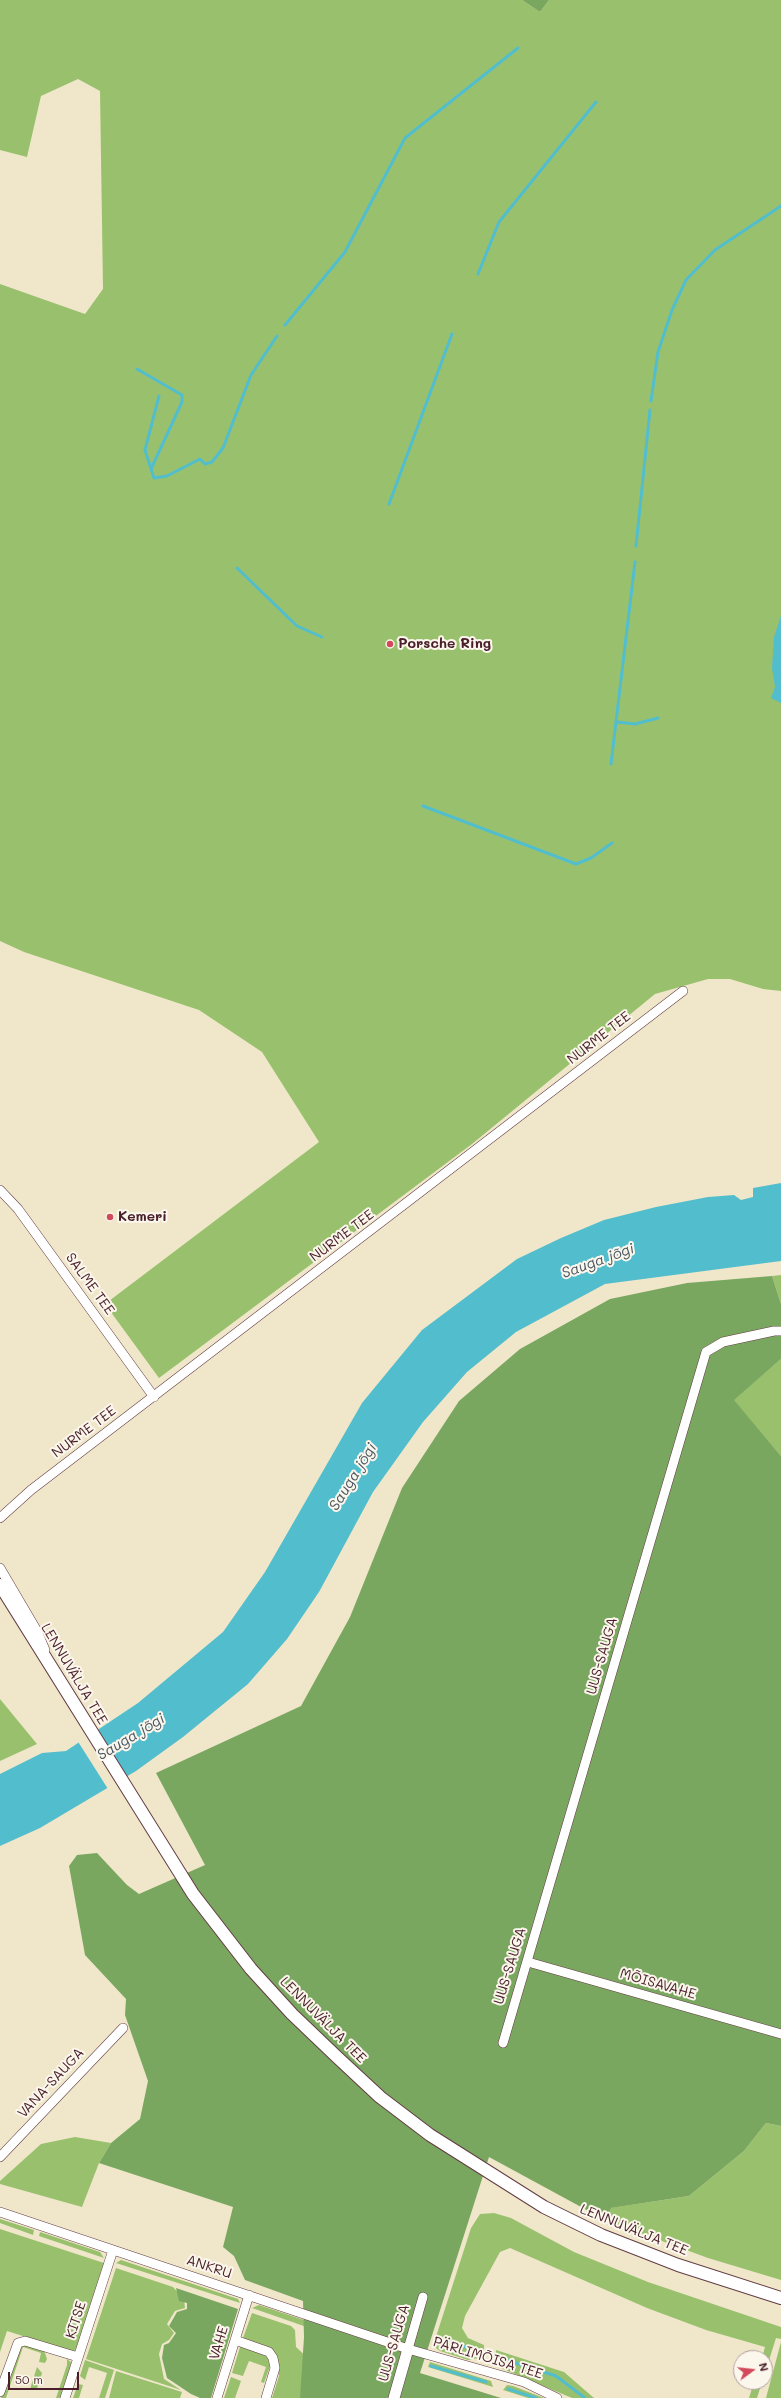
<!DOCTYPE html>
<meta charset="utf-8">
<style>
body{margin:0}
#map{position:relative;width:781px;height:2398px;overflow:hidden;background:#f0e7cb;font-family:Mali,sans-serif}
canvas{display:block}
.north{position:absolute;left:733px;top:2350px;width:40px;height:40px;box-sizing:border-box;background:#fbf7ec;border:1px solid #b4a19f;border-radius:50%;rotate:75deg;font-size:11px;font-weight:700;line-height:16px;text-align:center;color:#4a1f2b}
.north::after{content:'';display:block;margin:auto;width:14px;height:18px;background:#d1495b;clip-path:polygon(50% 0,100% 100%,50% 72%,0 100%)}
.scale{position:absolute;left:8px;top:2372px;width:71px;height:18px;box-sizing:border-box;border:2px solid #4a1f2b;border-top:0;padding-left:5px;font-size:12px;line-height:14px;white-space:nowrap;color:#4a1f2b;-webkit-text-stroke:3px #fbf7ec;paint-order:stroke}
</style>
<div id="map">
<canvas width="781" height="2398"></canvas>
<div class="north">N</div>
<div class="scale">50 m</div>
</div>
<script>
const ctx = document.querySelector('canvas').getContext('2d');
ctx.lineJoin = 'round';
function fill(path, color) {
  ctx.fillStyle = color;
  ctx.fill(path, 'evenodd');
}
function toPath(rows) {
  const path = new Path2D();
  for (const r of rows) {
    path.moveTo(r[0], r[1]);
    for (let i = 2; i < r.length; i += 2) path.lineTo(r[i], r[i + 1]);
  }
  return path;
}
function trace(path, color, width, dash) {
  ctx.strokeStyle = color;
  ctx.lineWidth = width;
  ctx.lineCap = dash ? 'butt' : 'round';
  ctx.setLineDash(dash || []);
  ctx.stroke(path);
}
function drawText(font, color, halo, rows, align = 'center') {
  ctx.font = font + ' Mali,sans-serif';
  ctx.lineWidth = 4;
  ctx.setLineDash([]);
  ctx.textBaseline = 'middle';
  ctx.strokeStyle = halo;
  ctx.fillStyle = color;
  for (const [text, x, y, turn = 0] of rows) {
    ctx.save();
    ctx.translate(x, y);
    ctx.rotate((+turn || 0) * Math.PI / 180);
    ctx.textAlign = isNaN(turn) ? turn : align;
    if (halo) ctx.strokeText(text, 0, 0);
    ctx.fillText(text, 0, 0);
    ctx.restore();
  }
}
const green = toPath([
 [0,0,522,0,540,12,549,0,781,0,781,991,763,989,730,979,708,979,655,994,472,1144,159,1378,105,1304,319,1142,262,1052,199,1010,24,952,0,941,0,284,85,314,103,289,100,91,78,79,41,96,27,157,0,150],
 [781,1275,781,1304,772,1276],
 [781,1359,781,1456,733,1400],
 [0,1699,37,1744,0,1761],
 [766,2123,781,2126,781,2280,708,2258,605,2220,610,2208,689,2196,744,2151],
 [75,2137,111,2143,99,2163,82,2207,0,2184,0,2181,41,2144],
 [494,2213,511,2218,574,2252,648,2282,781,2327,781,2339,776,2338,765,2373,765,2358,762,2358,765,2347,706,2330,647,2308,510,2248,500,2252,465,2316,462,2328,468,2338,484,2345,484,2350,479,2358,468,2360,440,2351,433,2346,471,2228,480,2214],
 [0,2219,34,2230,33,2235,0,2223],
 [0,2229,104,2263,78,2347,73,2352,7,2331,0,2352],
 [40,2232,100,2252,104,2258,39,2236],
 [121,2260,238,2299,240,2303,116,2263],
 [116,2268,173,2287,184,2299,185,2308,175,2311,167,2324,174,2333,169,2340,162,2344,159,2354,164,2379,181,2390,86,2359],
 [259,2305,319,2325,321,2332,252,2308],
 [252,2313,291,2326,295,2330,296,2347,310,2360,306,2398,272,2398,279,2376,277,2362,243,2338],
 [781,2342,781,2398,766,2398],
 [20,2344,44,2350,47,2359,45,2363,39,2362,41,2353,23,2347,6,2398,1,2398],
 [243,2346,267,2356,270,2366,264,2383,261,2382,266,2367,249,2361,243,2376,232,2373,240,2347],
 [496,2350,564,2372,594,2398,572,2398,498,2367,495,2361],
 [67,2359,71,2362,72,2366,61,2398,56,2398,67,2365],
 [85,2360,114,2370,105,2398,99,2398,107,2373,89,2367,85,2380,80,2376],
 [430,2362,491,2381,493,2387,428,2367],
 [37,2367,42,2373,39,2383,37,2388,30,2389],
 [116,2371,182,2392,180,2398,109,2398],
 [231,2377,241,2381,235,2398,224,2398],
 [754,2382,762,2382,757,2398,749,2398],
 [78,2384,83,2385,79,2398,73,2398],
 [507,2385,513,2386,544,2398,528,2398,503,2390]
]);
const forest = toPath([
 [522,0,549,0,540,12],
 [772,1276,781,1304,781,1359,734,1400,781,1456,781,2126,766,2123,744,2151,689,2196,611,2208,605,2220,489,2157,420,2373,501,2398,300,2398,304,2337,303,2301,245,2280,234,2256,223,2247,233,2207,99,2163,111,2143,140,2119,148,2081,125,2015,126,1999,85,1955,69,1866,77,1855,97,1853,127,1885,139,1894,205,1865,156,1773,301,1706,350,1617,402,1488,459,1401,520,1349,610,1299,687,1283],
 [176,2288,238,2309,211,2398,200,2398,191,2394,167,2378,162,2358,164,2345,169,2343,176,2333,169,2326,177,2312,187,2309,187,2303,179,2301]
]);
const water = toPath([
 [781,616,781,703,771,698,775,687,772,668,774,637],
 [781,1183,781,1261,605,1284,516,1332,467,1372,423,1422,373,1492,319,1592,287,1639,248,1684,183,1737,136,1771,40,1828,0,1846,0,1774,42,1753,66,1751,138,1703,223,1632,265,1572,362,1403,422,1330,517,1259,561,1238,604,1220,656,1207,708,1197,734,1195,741,1200,753,1197,753,1188]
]);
const pier = toPath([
 [97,1728,128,1778,108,1789,77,1740]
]);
const stream = toPath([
 [478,274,499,222,596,102],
 [285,325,345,252,405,138,518,48],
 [137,369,182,395,182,402,151,469],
 [159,396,145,450,154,478,167,476,200,459,205,464,212,462,223,448,251,375,277,336],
 [651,401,658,352,672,310,686,280,715,250,781,206],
 [389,504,452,334],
 [636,546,650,410],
 [237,568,297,626,322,637],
 [617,722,635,724,658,718],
 [611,764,635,562],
 [423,806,576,864,591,858,612,843],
 [445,2340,478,2351],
 [497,2357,556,2376,585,2398],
 [431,2366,486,2382],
 [508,2389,536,2398]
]);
const minor = toPath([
 [0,1190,18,1209,154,1397],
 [0,1518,31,1490,683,991],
 [0,1568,37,1631,45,1650],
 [528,1962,781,2034],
 [503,2043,706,1352,723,1342,774,1331,781,1331],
 [0,2157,123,2028],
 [0,2212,408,2349,524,2382,557,2398],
 [235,2340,269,2352,273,2358,275,2368,266,2398],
 [408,2349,423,2297],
 [0,2392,18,2343,25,2341,78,2357],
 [65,2398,113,2250],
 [217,2398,249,2295]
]);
const tertiary = toPath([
 [394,2398,408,2349]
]);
const secondary = toPath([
 [0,1585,193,1894,251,1969,292,2014,337,2057,380,2097,430,2135,544,2207,601,2235,678,2265,781,2298]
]);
const markers = [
 [390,644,4,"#d1495b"],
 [110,1217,4,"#d1495b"]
];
const poiNames = [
 ["Porsche Ring",398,644],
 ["Kemeri",118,1217]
];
const streetNames = [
 ["NURME TEE",599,1038,-38],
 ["NURME TEE",342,1236,-37],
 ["SALME TEE",90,1284,54],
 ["NURME TEE",84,1432,-37],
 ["UUS-SAUGA",602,1656,-74],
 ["LENNUVÄLJA TEE",74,1674,59],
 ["UUS-SAUGA",510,1966,-73],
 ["MÕISAVAHE",658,1984,16],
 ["LENNUVÄLJA TEE",323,2020,45],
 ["VANA-SAUGA",51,2083,-47],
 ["LENNUVÄLJA TEE",634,2230,22],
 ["ANKRU",209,2267,18],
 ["KITSE",76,2320,-72],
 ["VAHE",219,2343,-73],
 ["UUS-SAUGA",394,2343,-74],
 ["PÄRLIMÕISA TEE",488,2358,17]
];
const waterNames = [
 ["Sauga jõgi",598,1261,-20],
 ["Sauga jõgi",353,1477,-58],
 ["Sauga jõgi",131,1737,-31]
];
fill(green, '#99c16d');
fill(forest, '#7aa760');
fill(water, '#52becd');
fill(pier, '#f0e7cb');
trace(stream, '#52becd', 3);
trace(minor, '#633d43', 10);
trace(tertiary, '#633d43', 12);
trace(secondary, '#633d43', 14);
trace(minor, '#fff', 9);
trace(tertiary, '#fff', 11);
trace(secondary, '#fff', 12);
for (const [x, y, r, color] of markers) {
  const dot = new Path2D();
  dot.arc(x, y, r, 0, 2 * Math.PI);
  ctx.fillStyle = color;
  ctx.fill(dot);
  trace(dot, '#fbf7ec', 1.5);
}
drawText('bold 14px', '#4a1f2b', '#fbf7ec', poiNames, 'left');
drawText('14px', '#4a1f2b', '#fbf7ec', streetNames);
drawText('italic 15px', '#4d5764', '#fbf7ec', waterNames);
</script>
